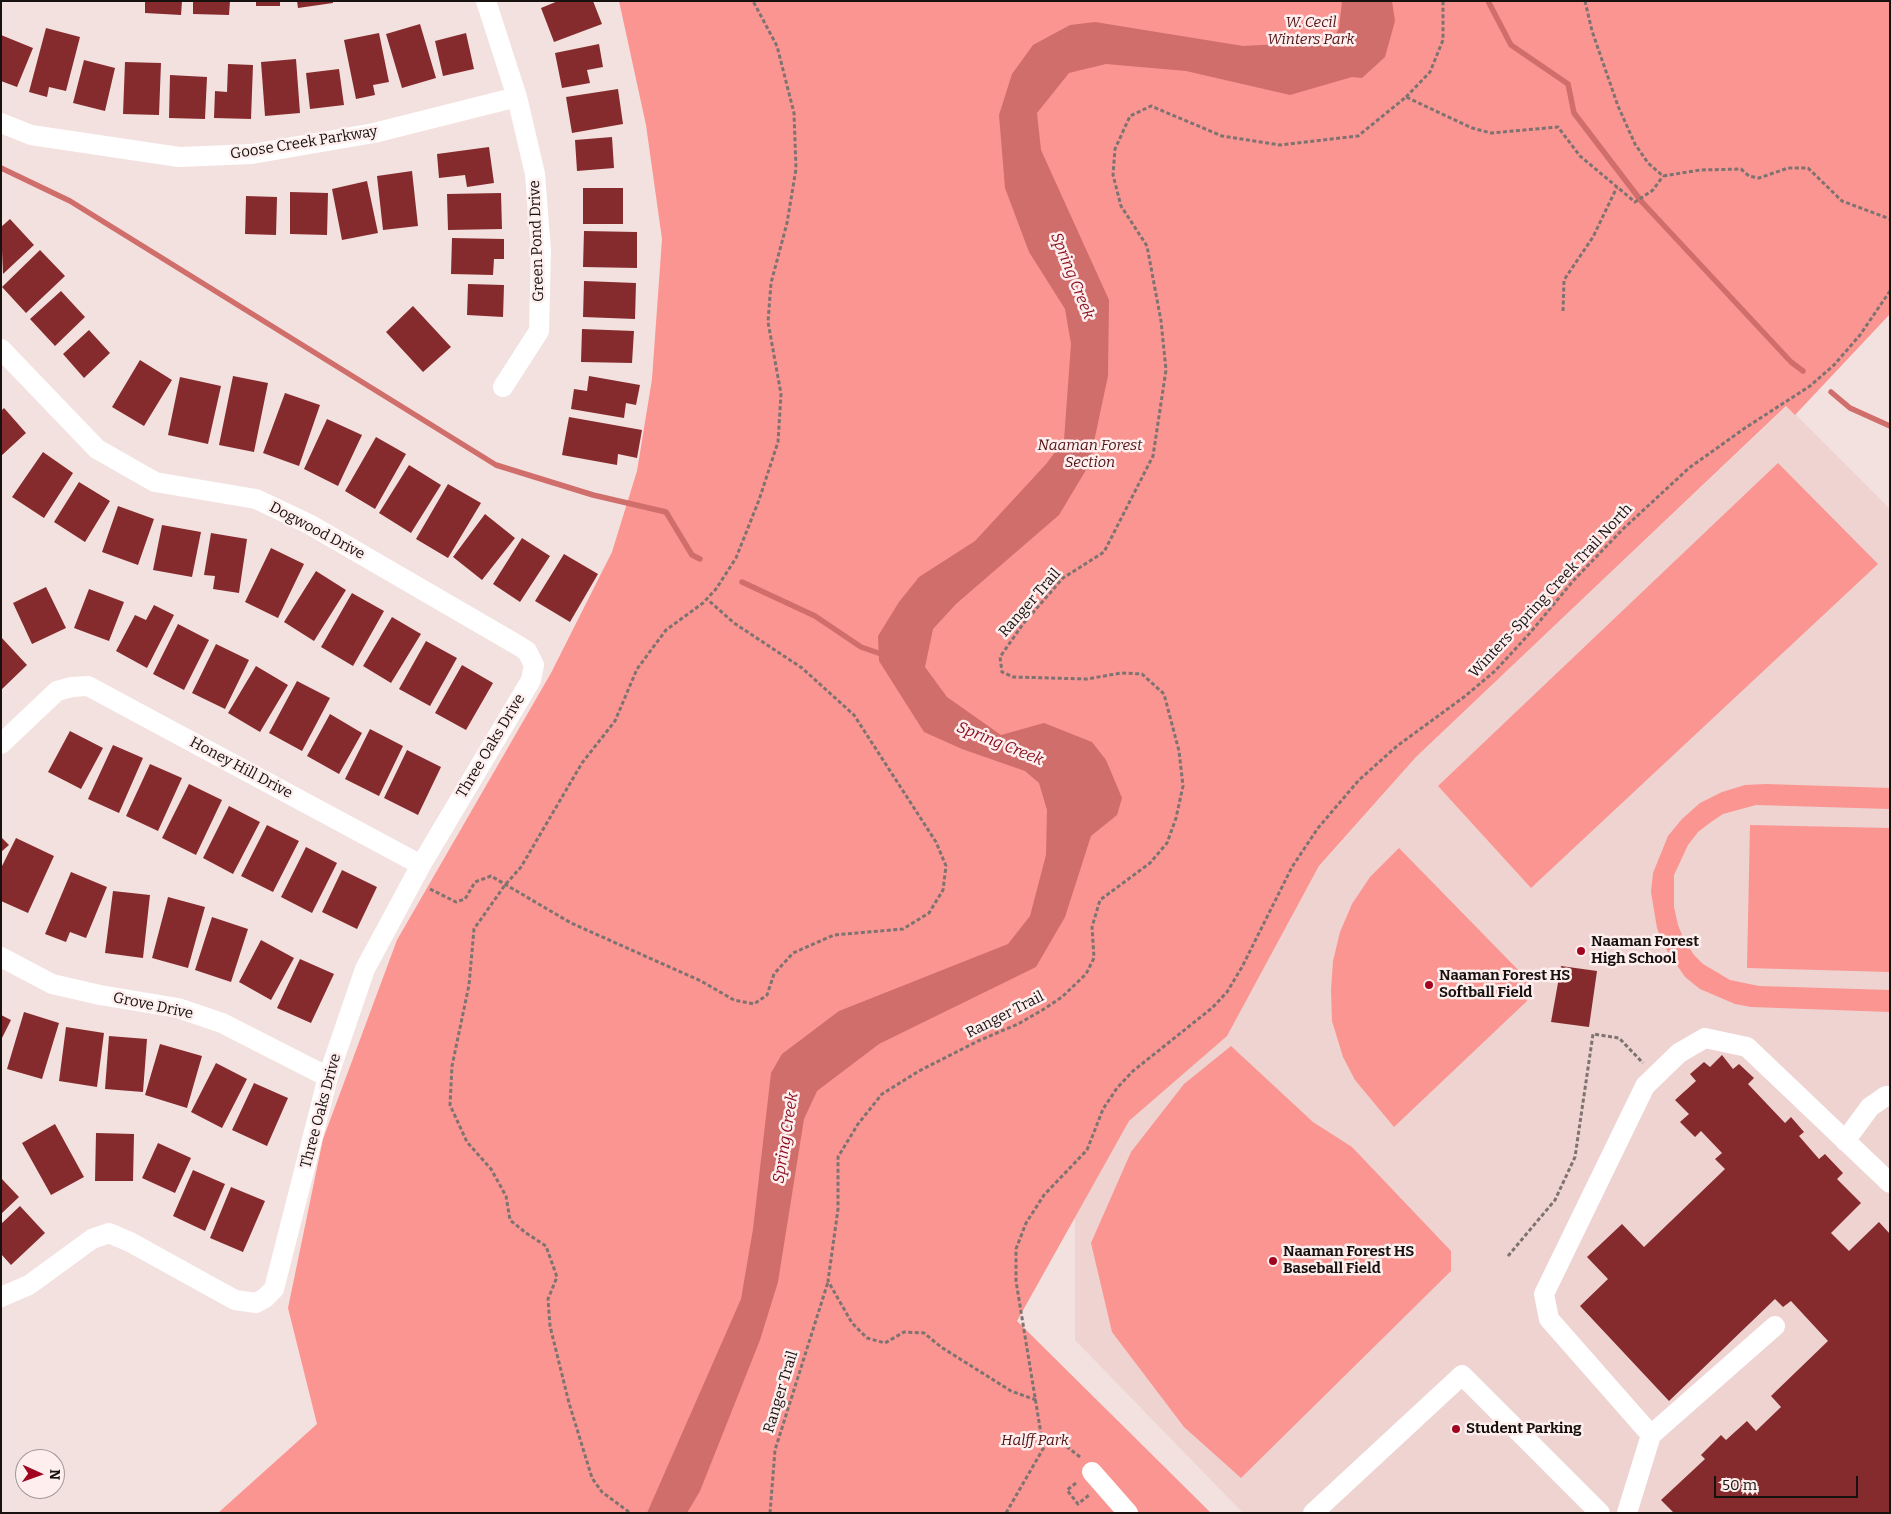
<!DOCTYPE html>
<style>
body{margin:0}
#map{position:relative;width:1891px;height:1514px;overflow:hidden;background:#f3e1df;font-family:Bitter,serif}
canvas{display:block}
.frame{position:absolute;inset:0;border:2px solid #171110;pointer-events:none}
.north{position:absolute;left:15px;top:1449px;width:50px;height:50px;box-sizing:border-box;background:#feefee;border:1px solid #a29695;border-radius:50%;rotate:92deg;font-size:14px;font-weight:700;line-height:20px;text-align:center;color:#171110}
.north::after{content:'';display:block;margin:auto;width:18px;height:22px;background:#a20420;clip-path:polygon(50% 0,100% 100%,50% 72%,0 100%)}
.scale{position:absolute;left:1714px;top:1476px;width:144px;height:22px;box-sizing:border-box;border:2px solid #171110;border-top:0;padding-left:6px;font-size:15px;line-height:18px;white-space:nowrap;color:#171110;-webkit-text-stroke:4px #feefee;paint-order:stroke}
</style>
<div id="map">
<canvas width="1891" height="1514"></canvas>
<div class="frame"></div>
<div class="north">N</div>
<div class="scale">50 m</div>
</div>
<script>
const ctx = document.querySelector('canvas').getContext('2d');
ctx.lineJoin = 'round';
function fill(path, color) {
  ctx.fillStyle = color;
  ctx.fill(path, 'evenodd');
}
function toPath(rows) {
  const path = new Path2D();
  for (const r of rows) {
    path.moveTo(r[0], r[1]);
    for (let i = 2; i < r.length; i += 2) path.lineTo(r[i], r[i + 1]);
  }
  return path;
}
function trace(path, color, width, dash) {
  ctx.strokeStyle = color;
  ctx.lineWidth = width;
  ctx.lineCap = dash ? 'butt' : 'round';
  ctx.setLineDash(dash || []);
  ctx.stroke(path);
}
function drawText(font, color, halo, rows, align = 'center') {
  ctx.font = font + ' Bitter,serif';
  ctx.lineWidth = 5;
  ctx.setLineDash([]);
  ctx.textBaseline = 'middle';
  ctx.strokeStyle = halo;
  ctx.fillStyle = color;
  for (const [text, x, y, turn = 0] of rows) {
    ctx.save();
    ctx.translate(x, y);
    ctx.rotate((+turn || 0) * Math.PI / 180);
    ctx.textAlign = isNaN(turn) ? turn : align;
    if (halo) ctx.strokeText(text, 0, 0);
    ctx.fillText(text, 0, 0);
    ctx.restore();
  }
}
const built = toPath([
 [1787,406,1890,509,1890,1513,1243,1513,1075,1340,1075,1216,1129,1121,1227,1035,1319,867,1416,757]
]);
const green = toPath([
 [619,1,1890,1,1890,314,1795,415,1786,406,1416,757,1319,866,1227,1036,1129,1121,1017,1321,1211,1513,218,1513,317,1424,288,1308,323,1139,397,940,551,673,612,552,637,471,652,379,662,239,646,125],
 [1778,463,1878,564,1531,888,1438,786],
 [1766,784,1890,788,1890,809,1756,805,1723,814,1711,822,1698,832,1688,845,1674,875,1674,907,1678,925,1684,940,1694,955,1703,964,1730,980,1759,986,1890,990,1890,1012,1751,1007,1735,1004,1700,989,1685,977,1664,946,1657,928,1651,892,1653,873,1668,836,1682,819,1700,803,1722,792,1745,785],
 [1750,825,1890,828,1890,972,1747,968],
 [1399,848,1528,980,1527,1001,1394,1127,1355,1080,1343,1057,1332,1021,1331,990,1333,961,1340,932,1352,904,1370,877],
 [1231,1046,1313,1122,1352,1147,1451,1251,1451,1271,1241,1478,1184,1427,1112,1332,1091,1243,1131,1152,1184,1084]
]);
const water = toPath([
 [1342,1,1392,1,1395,21,1385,57,1362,78,1352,77,1290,95,1186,71,1106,64,1069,73,1037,113,1041,150,1109,300,1108,376,1089,465,1059,515,956,604,933,629,925,667,947,697,1001,735,1044,723,1092,742,1106,760,1122,798,1117,815,1091,836,1065,917,1036,967,879,1044,817,1091,804,1119,778,1282,760,1340,700,1491,687,1513,647,1513,741,1299,753,1229,771,1073,782,1054,839,1011,1008,944,1030,916,1046,855,1047,810,1039,783,1025,771,962,749,924,732,879,661,878,636,899,602,919,577,975,541,1047,463,1064,440,1071,344,1065,309,1029,252,1005,188,999,115,1012,74,1033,45,1070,25,1095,22,1243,46,1298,43,1332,39,1339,29]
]);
const stream = toPath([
 [1488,1,1511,45,1568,84,1574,113,1642,202,1791,362,1803,371],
 [1,168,70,201,496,465,593,495,666,512,692,555,700,559],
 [1831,392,1850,408,1890,426],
 [742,582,815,616,861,647,887,656]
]);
const building = toPath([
 [145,1,182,1,181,15,145,13],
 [193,1,230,1,229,15,193,14],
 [256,1,280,1,280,6,256,6],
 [297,1,333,1,333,3,298,8],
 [558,1,593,1,602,24,554,42,541,8],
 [420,24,436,78,402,88,386,34],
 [46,28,80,37,66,91,49,87,47,97,29,92],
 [379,33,389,82,373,85,375,95,356,99,344,40],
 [466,33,474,69,443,76,435,41],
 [1,35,33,48,17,87,1,81],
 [599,44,603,67,587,70,590,83,562,88,555,53],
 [296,59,300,113,265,116,261,62],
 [84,60,115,68,105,111,73,103],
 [125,62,161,63,159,115,123,114],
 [228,64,253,65,251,119,214,118,215,91,227,92],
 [339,69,344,105,310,109,306,73],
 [170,75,207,77,205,119,169,118],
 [618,89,623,124,572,133,566,97],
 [612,137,614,168,577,171,575,140],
 [489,147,494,183,467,187,465,175,439,178,437,154],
 [412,171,418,226,383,230,377,176],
 [367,181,378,233,342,240,332,189],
 [583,188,623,188,623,224,583,224],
 [290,192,328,193,327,235,290,234],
 [501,193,502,229,448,230,447,194],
 [246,196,277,197,276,235,245,234],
 [10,219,34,245,3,274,1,227],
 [584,231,637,232,637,268,583,267],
 [452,238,504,239,504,259,494,259,493,275,451,274],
 [40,250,65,276,26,313,2,287],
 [584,281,636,283,635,319,583,317],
 [468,284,504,285,503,317,467,315],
 [61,291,85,317,55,346,30,319],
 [413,306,451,347,423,372,386,332],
 [582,329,634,331,632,363,581,362],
 [89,330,110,353,84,378,63,354],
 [140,360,172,380,144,426,112,407],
 [233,376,268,383,254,452,219,445],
 [589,376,640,385,636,405,626,403,624,418,571,409,574,389,587,391],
 [180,377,221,386,208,444,168,435],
 [285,393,320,405,299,466,263,453],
 [4,408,26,433,1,456,1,411],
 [569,417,642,430,637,458,618,454,617,465,562,455],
 [327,419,362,435,338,486,304,469],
 [376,437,406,454,375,509,345,491],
 [43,452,73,473,44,518,12,497],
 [409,465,441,485,411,533,379,513],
 [79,482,110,501,85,542,54,522],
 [448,484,481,503,448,558,416,539],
 [118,506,154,519,138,565,102,552],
 [485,514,515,538,482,580,453,557],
 [162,525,201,532,192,577,153,570],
 [211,533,247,539,239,593,213,589,215,576,204,575],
 [522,538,550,556,520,602,493,584],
 [271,548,304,564,278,618,245,602],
 [564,554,598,574,570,622,535,601],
 [316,571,346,590,314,641,284,622],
 [46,587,66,628,32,644,13,603],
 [89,589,124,602,109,641,74,628],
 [352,593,384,611,353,666,321,647],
 [154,605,174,615,147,668,116,651,135,615,146,620],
 [392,617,421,634,391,683,363,666],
 [178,624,209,640,184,690,153,674],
 [1,637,27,665,1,690],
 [426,641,457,658,430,706,399,689],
 [216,644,249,660,225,709,192,693],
 [462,665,493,683,466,730,435,713],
 [256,666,288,685,260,732,228,713],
 [297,681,330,698,302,751,269,733],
 [330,714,362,733,339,774,307,756],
 [370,729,403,746,379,796,345,779],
 [70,731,103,748,81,789,48,772],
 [113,745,143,758,119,813,88,799],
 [407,750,441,767,418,815,384,798],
 [150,764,182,778,158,831,126,816],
 [189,784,222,800,196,855,162,838],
 [229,806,260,822,233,874,203,858],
 [267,825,299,841,273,892,241,876],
 [1,837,9,845,1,852],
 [16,838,54,856,28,913,1,901,1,868],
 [306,847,337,863,312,913,281,897],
 [342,870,377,887,357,929,322,912],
 [71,872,107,887,86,938,70,932,66,942,45,934],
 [113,891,150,895,143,958,105,953],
 [168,897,205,907,188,968,152,958],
 [212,917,248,929,231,982,195,970],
 [261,940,294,958,271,1000,239,982],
 [300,959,334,974,311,1023,277,1008],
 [1561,966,1597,971,1589,1027,1551,1022],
 [24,1012,59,1023,42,1079,7,1069],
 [1,1015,11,1020,1,1040],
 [66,1027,104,1033,97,1087,59,1081],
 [109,1036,147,1039,143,1092,105,1089],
 [160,1044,202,1056,187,1108,145,1095],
 [1722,1055,1733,1069,1739,1064,1754,1078,1748,1084,1785,1123,1791,1117,1804,1132,1799,1136,1819,1159,1825,1154,1843,1173,1837,1179,1861,1203,1831,1233,1849,1251,1879,1222,1890,1234,1890,1513,1674,1513,1661,1500,1705,1459,1701,1455,1721,1435,1726,1440,1747,1421,1756,1431,1781,1407,1771,1396,1828,1341,1791,1301,1783,1307,1775,1299,1669,1401,1580,1306,1608,1279,1587,1257,1622,1224,1644,1247,1725,1169,1715,1159,1722,1153,1701,1131,1695,1137,1680,1122,1689,1114,1675,1100,1696,1081,1690,1074,1704,1062,1710,1067],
 [216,1063,247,1079,222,1128,191,1112],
 [254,1083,288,1098,267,1146,232,1130],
 [55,1124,84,1177,51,1195,22,1143],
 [96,1133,134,1134,133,1181,95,1181],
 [158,1143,191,1158,175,1193,142,1178],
 [193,1170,225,1184,205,1231,173,1216],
 [1,1178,19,1197,1,1214],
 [231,1187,265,1201,243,1252,210,1238],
 [20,1206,45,1233,11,1265,1,1254,1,1224]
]);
const path = toPath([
 [1585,1,1592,31,1618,106,1635,144,1648,163,1663,176,1700,170,1741,169,1749,176,1759,178,1788,168,1808,168,1842,201,1890,219],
 [1406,97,1430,72,1443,40,1443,1],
 [1563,311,1564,280,1593,237,1617,187],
 [430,889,456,902,465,899,475,882,491,876,571,923,701,981,734,1000,754,1004,767,995,774,974,793,953,834,935,903,929,929,913,943,890,946,866,936,842,854,715,802,668,734,623,707,599],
 [1508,1256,1555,1200,1575,1157,1593,1034,1619,1038,1643,1063],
 [1036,1400,1011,1391,941,1347,924,1333,904,1332,885,1343,867,1338,852,1323,828,1281,838,1209,838,1157,858,1124,882,1094,919,1071,978,1041,1018,1024,1044,1009,1062,997,1086,974,1094,958,1092,927,1100,900,1150,863,1167,843,1176,818,1183,786,1179,751,1164,694,1142,674,1121,673,1087,679,1013,677,1002,672,1000,657,1023,624,1063,578,1104,552,1153,456,1166,370,1161,321,1147,246,1121,206,1113,175,1115,149,1130,116,1151,106,1222,136,1280,145,1358,136,1406,97,1472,128,1491,133,1558,127,1580,156,1635,202,1653,190,1663,176],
 [1080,1457,1066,1446,1047,1442,1041,1434,1016,1281,1016,1249,1026,1223,1044,1195,1087,1150,1103,1109,1117,1088,1133,1071,1212,1008,1227,992,1242,967,1292,867,1318,828,1359,780,1397,746,1464,697,1495,671,1530,633,1573,581,1623,529,1689,468,1745,428,1810,386,1834,365,1860,335,1890,291],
 [1076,1483,1067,1490,1078,1504,1089,1495],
 [629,1512,602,1492,592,1478,569,1403,550,1326,548,1299,557,1277,546,1246,526,1233,510,1220,506,1196,491,1169,467,1142,450,1105,452,1066,469,985,474,929,505,885,521,867,582,763,615,721,637,669,666,630,703,603,716,589,736,558,759,500,778,442,781,394,768,322,771,283,787,223,796,169,794,113,777,46,753,1],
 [770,1513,775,1450,828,1282],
 [1006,1513,1047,1442]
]);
const minor = toPath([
 [486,1,517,97,535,174,541,251,539,331,503,387],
 [1,123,31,135,179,157,252,154,374,133,517,97],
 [1,349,97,449,155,482,256,499,309,524,514,643,527,651,534,665,531,680,421,865,365,969,328,1077,274,1289,265,1298,256,1303,235,1300,130,1242,109,1233,92,1239,29,1285,1,1297],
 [1,744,57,691,72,687,88,686,421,865],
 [1,957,52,984,100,995,178,1008,222,1023,328,1077],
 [1845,1141,1870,1107,1886,1096,1890,1096],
 [1651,1435,1775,1326],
 [1092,1472,1128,1513],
 [1313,1513,1462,1375,1600,1513],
 [1627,1513,1651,1435,1549,1319,1544,1294,1645,1086,1679,1053,1705,1038,1747,1047,1890,1183]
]);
const markers = [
 [1581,951,5,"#a20420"],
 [1429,985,5,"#a20420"],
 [1273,1261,5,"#a20420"],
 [1456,1429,5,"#a20420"]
];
const parkNames = [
 ["W. Cecil",1311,23],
 ["Winters Park",1311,40],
 ["Naaman Forest",1090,446],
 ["Section",1090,463],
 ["Halff Park",1035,1441]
];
const streetNames = [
 ["Goose Creek Parkway",304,143,-9],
 ["Green Pond Drive",537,241,-92],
 ["Dogwood Drive",317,531,28],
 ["Winters-Spring Creek Trail North",1551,591,-47],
 ["Ranger Trail",1030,603,-49],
 ["Three Oaks Drive",491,746,-59],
 ["Honey Hill Drive",241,768,28],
 ["Grove Drive",153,1006,12],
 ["Ranger Trail",1005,1015,-27],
 ["Three Oaks Drive",321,1111,-75],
 ["Ranger Trail",781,1392,-73]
];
const poiNames = [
 ["Naaman Forest",1591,942],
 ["High School",1591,959],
 ["Naaman Forest HS",1439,976],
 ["Softball Field",1439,993],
 ["Naaman Forest HS",1283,1252],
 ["Baseball Field",1283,1269],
 ["Student Parking",1466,1429]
];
const waterNames = [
 ["Spring Creek",1072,276,68],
 ["Spring Creek",1000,744,22],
 ["Spring Creek",786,1138,-81]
];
fill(built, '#eed3d1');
fill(green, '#fb9591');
fill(water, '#d06e6b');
trace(stream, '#d06e6b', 5.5);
fill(building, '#862b2d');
trace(path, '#7e7371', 3, [4, 2.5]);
trace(minor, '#fff', 20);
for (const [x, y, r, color] of markers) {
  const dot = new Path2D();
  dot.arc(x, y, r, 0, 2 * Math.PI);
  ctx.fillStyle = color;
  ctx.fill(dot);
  trace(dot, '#feefee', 2);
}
drawText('italic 15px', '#511215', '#feefee', parkNames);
drawText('15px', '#171110', '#feefee', streetNames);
drawText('bold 15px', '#171110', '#feefee', poiNames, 'left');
drawText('italic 16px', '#880b1c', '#feefee', waterNames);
</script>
